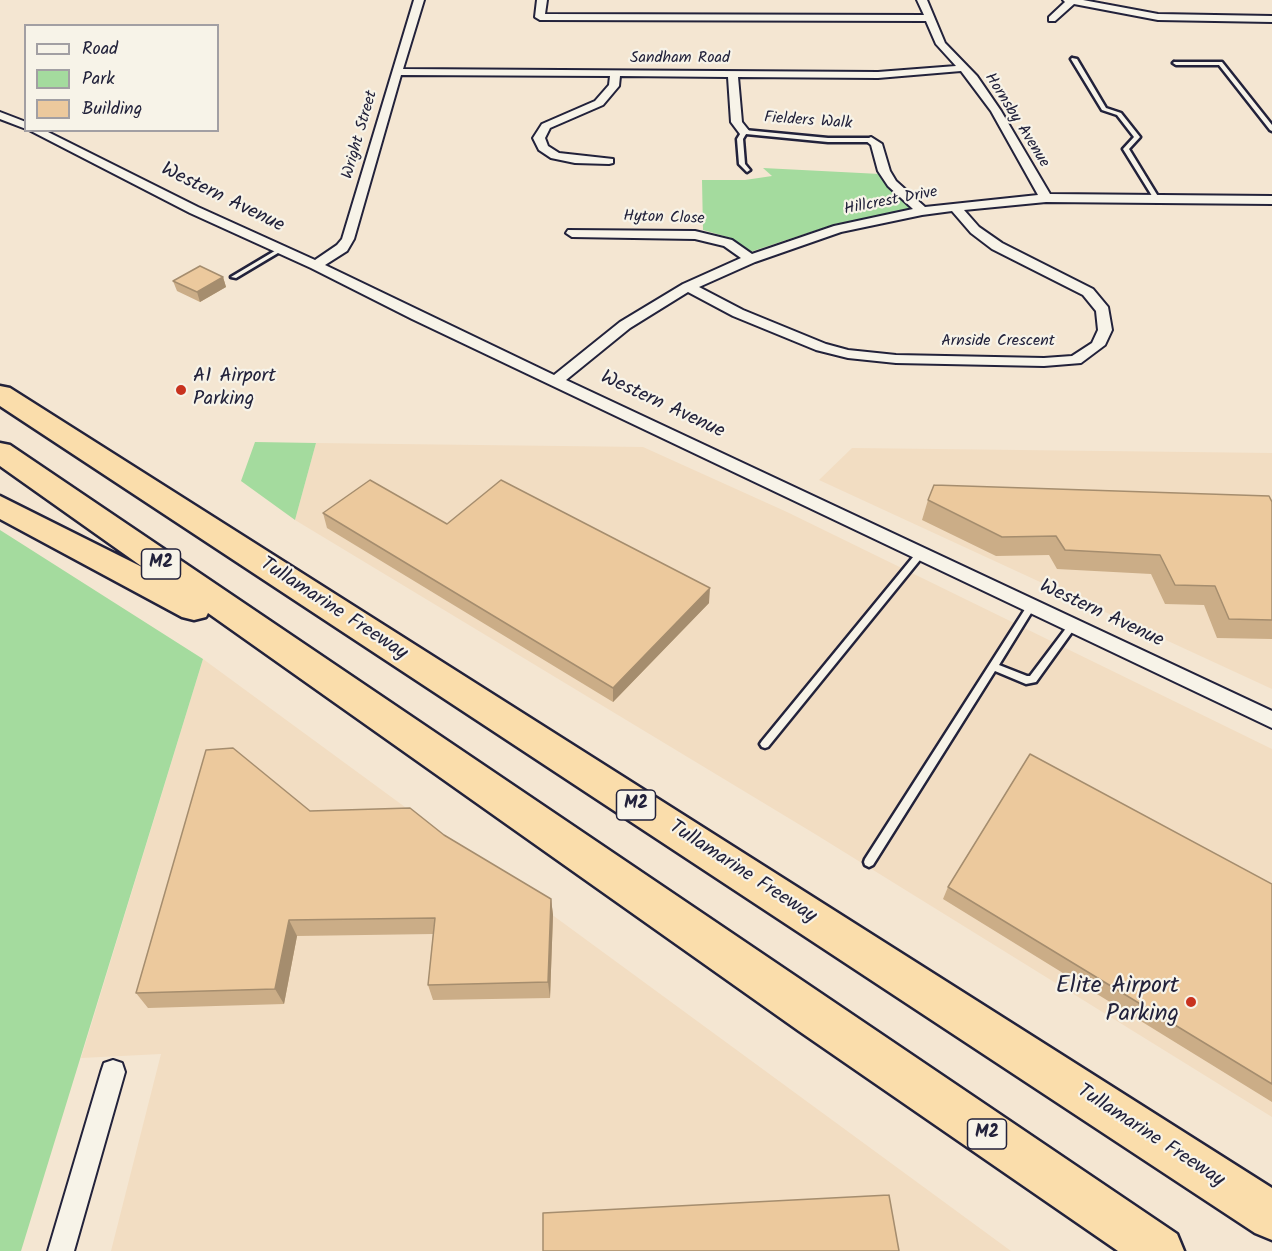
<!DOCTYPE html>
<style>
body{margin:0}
#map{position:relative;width:1272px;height:1251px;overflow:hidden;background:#f4e6d2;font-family:Kalam,sans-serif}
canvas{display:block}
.legend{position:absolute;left:24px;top:24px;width:195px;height:108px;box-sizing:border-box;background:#f7f3e8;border:2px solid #a29fa3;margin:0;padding:8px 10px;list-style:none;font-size:18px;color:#22223b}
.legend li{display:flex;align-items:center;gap:12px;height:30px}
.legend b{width:30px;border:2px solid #a29fa3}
</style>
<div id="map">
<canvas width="1272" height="1251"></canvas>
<ul class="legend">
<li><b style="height:8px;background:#f7f3e8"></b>Road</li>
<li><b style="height:16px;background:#a4db9e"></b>Park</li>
<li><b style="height:16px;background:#ecc99d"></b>Building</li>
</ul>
</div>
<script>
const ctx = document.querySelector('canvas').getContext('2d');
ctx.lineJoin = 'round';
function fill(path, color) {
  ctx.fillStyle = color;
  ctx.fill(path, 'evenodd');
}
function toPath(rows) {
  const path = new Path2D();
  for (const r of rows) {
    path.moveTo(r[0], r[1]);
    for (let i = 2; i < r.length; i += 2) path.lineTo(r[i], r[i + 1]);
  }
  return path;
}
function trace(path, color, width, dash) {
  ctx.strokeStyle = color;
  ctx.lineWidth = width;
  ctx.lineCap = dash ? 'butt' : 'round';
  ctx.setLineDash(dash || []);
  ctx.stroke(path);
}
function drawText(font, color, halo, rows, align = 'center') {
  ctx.font = font + ' Kalam,sans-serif';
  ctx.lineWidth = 4.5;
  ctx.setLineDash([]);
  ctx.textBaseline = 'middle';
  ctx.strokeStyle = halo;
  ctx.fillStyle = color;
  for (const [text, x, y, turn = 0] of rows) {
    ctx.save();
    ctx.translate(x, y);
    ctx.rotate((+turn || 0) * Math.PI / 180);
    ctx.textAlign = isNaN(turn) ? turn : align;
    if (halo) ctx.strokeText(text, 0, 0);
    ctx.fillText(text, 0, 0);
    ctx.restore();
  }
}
const built = toPath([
 [316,443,643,447,787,512,1272,749,1272,1117,815,834,295,520],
 [852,448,1272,453,1272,689,819,480],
 [203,659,1011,1251,111,1251,161,1054,81,1058]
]);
const green = toPath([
 [763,168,880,174,885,183,912,209,835,224,750,252,731,238,703,230,702,180,745,180,772,176],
 [255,442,316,443,295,520,241,481],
 [0,530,203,659,21,1251,0,1251]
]);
const service = toPath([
 [1072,58,1077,59,1106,108,1121,113,1140,137,1129,149,1159,198,1158,199,1154,199,1123,149,1134,137,1117,115,1102,110,1071,59,1072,58],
 [1174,62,1222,62,1272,125,1272,131,1270,130,1219,65,1176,65,1173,63,1174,62],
 [744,130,828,138,871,138,874,140,871,142,828,142,746,134,743,139,745,164,750,170,747,172,739,164,737,139,742,131,744,130],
 [278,249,283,250,236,278,231,277,278,249],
 [921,550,925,553,924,555,768,747,765,748,762,747,760,744,762,741,918,551,921,550],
 [1032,602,1036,605,999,665,1027,676,1030,676,1070,623,1073,622,1077,625,1036,682,1026,684,995,671,873,865,869,867,865,865,864,862,865,859,1029,603,1032,602]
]);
const minor = toPath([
 [414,0,424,0,403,69,878,72,956,66,936,44,926,21,540,20,535,17,537,0,547,0,545,14,924,15,917,0,927,0,945,43,977,76,1001,111,1050,194,1272,196,1272,204,1046,202,964,210,979,227,1002,243,1093,289,1108,307,1112,330,1105,345,1081,363,1044,366,896,363,848,358,816,350,733,316,688,292,630,328,566,380,1272,711,1272,728,412,319,311,268,190,213,29,130,44,130,198,207,315,260,337,245,342,239,414,0],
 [961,71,991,111,1038,195,925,207,896,181,890,171,882,144,871,137,865,140,871,145,878,171,888,186,913,209,834,226,752,254,732,240,695,231,568,230,566,233,572,237,695,239,724,246,741,258,683,284,620,322,554,375,325,265,347,251,354,239,401,75,610,76,609,85,595,101,542,124,533,138,539,150,551,158,575,163,609,164,613,163,613,159,559,153,548,146,545,138,550,128,603,105,619,86,620,76,728,77,731,122,740,134,744,135,750,132,742,122,738,77,878,78,961,71],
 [952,211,971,233,992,249,1083,295,1096,311,1098,330,1092,343,1072,356,1044,358,896,355,848,350,826,344,743,310,699,287,755,262,841,232,922,215,952,211],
 [1063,0,1083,0,1158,14,1272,16,1272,22,1158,20,1074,4,1055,21,1049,21,1049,17,1065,2,1063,0],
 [0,112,26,122,26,129,0,119,0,112],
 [113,1060,122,1063,125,1072,74,1251,48,1251,101,1072,104,1063,113,1060]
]);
const motorway = toPath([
 [0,386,10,388,1272,1188,1272,1240,1255,1233,0,406,0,386],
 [0,443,10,445,1177,1234,1184,1251,1118,1251,799,1031,208,613,206,617,194,620,182,617,0,519,0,496,144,568,0,466,0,443]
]);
const wall = toPath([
 [223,277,226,287,200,302,177,291,173,281],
 [928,500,1272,502,1272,639,1217,638,1204,605,1165,604,1151,574,1057,569,1049,555,996,556,922,520],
 [323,513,447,524,709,603,613,702,327,528],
 [310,811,444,835,551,899,553,915,550,998,433,1000,428,985,433,934,297,936,284,1004,148,1008,136,993],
 [1272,884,1272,1102,943,899,948,887]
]);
const shadedWall = toPath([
 [223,277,226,287,200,302,197,292],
 [710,588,709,603,613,702,613,688],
 [551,899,553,915,550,998,548,982],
 [289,920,297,936,284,1004,275,989]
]);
const building = toPath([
 [200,266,223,277,197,292,173,281,200,266],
 [370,480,447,524,501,480,710,588,613,688,323,513,370,480],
 [934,485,1269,496,1272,502,1272,620,1229,619,1215,586,1175,585,1160,555,1065,550,1056,536,1002,537,928,500,934,485],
 [233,748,310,811,410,808,444,835,551,899,548,982,428,985,435,918,289,920,275,989,136,993,206,750,233,748],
 [1030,754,1272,884,1272,1084,948,887,1030,754],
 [889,1195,899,1251,543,1251,543,1213,889,1195]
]);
const markers = [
 [181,390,6,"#c8321e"],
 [1191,1002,6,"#c8321e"]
];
const farStreetnames = [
 ["Sandham Road",680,59],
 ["Hornsby Avenue",1016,121,58],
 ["Fielders Walk",808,122,4],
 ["Wright Street",361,135,-74],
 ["Hillcrest Drive",891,202,-11],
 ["Hyton Close",664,219,2],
 ["Arnside Crescent",998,342]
];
const shields = [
 [161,564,39],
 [636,805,39],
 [987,1134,39]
];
const shieldNames = [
 ["M2",161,564],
 ["M2",636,805],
 ["M2",987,1134]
];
const streetNames = [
 ["Western Avenue",222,199,26],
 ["Western Avenue",662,406,25],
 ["Tullamarine Freeway",333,610,33],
 ["Western Avenue",1101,615,25],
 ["Tullamarine Freeway",742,873,33],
 ["Tullamarine Freeway",1150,1137,33]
];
const poiNames = [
 ["A1 Airport",193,378],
 ["Parking",193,401]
];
const nearPoinames = [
 ["Elite Airport",1179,988],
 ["Parking",1179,1016]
];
fill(built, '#f2ddc2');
fill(green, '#a4db9e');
trace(service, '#22223b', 5);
trace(minor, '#22223b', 4);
trace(motorway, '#22223b', 5);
fill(service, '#f7f3e8');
fill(minor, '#f7f3e8');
fill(motorway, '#faddab');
fill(wall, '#cbad87');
fill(shadedWall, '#a58d6e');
fill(building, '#ecc99d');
trace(building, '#a58d6e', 1.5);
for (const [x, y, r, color] of markers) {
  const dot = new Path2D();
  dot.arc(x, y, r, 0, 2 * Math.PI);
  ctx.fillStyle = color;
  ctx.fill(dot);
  trace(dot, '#f7f3e8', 2);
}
drawText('16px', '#22223b', '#f7f3e8', farStreetnames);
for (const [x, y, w] of shields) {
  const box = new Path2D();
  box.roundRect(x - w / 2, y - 15, w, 30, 4.5);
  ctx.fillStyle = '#f7f3e8';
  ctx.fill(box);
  trace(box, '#22223b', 1.5);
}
drawText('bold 18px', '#22223b', null, shieldNames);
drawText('20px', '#22223b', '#f7f3e8', streetNames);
drawText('20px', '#22223b', '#f7f3e8', poiNames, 'left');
drawText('24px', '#22223b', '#f7f3e8', nearPoinames, 'right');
</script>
